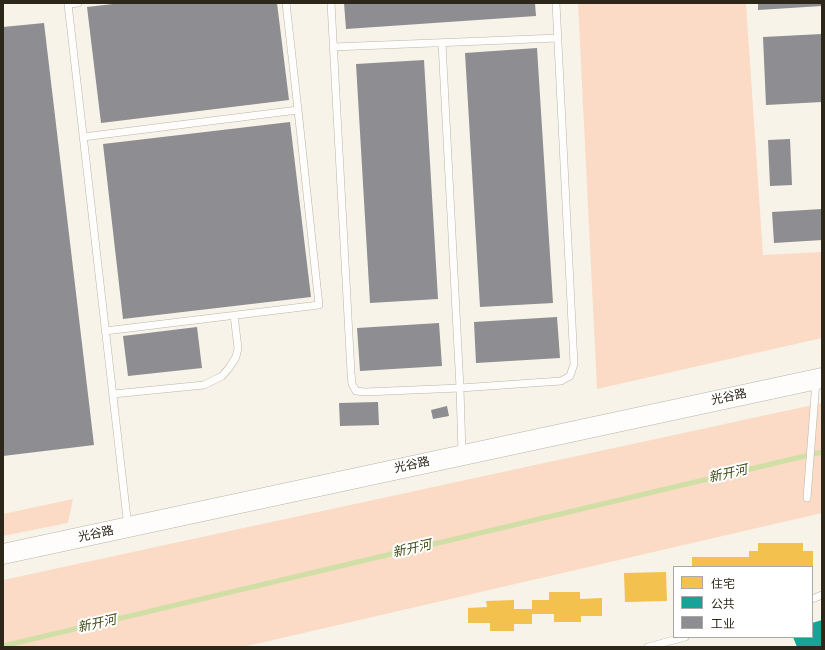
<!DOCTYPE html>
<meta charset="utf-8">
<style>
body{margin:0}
#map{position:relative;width:825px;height:650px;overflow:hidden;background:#f8f3e8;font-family:"Roboto Serif","Noto Sans SC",serif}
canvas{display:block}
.frame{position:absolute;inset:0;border:4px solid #2d271a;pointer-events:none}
.legend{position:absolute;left:673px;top:566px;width:140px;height:72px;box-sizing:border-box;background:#fff;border:1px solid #aba9a3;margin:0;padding:5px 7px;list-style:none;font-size:12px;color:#2d271a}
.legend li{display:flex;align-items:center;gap:8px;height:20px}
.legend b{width:20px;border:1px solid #aba9a3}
</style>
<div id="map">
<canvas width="825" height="650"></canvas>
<div class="frame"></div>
<ul class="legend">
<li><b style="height:11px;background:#f2c14e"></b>住宅</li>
<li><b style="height:11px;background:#17a398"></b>公共</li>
<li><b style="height:11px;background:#8d8d92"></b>工业</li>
</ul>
</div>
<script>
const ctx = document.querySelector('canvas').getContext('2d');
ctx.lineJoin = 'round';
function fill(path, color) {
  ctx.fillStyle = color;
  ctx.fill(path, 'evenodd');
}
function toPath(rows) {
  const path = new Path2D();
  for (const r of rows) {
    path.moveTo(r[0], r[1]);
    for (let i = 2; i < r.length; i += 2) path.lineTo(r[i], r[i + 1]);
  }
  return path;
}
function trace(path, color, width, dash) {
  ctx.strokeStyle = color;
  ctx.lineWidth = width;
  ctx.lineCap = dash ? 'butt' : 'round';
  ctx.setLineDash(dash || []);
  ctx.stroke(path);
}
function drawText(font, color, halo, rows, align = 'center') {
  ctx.font = font + ' "Roboto Serif","Noto Sans SC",serif';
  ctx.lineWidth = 4;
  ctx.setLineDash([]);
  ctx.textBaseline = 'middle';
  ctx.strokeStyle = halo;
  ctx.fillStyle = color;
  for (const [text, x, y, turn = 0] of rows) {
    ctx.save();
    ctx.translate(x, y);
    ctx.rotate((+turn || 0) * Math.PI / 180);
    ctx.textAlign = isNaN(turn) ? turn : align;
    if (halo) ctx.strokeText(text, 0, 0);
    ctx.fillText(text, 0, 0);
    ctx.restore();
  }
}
const green = toPath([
 [578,3,746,3,763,255,822,252,822,338,597,389],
 [822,403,822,513,243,647,3,647,3,580],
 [73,499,68,523,3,536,3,514]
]);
const homes = toPath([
 [758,543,803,543,803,551,813,551,813,567,692,567,692,557,749,557,749,551,758,551],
 [666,572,667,601,625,602,624,573],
 [549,592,580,592,580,599,602,598,602,616,581,616,581,622,554,622,554,614,532,614,532,624,514,624,514,631,490,631,490,623,468,623,468,608,487,607,486,601,514,600,514,609,532,609,532,600,549,600]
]);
const public = toPath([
 [822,620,822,647,797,647,793,637,812,637,812,623]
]);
const industry = toPath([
 [121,3,277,3,289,100,101,123,87,7],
 [344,3,535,3,536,16,346,29],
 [758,3,822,3,822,6,758,10],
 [44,23,94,445,3,456,3,27],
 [822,34,822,102,766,105,763,37],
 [537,48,553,303,480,307,465,53],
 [424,60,438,299,370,303,356,64],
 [290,122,311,297,123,319,103,144],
 [790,139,792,185,770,186,768,140],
 [822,209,822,240,774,243,772,212],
 [557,317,560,358,476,363,474,322],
 [439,323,442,366,360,371,357,328],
 [197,327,202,368,128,376,123,336],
 [378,402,379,425,340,426,339,403],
 [447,406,449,416,433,419,431,410]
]);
const stream = toPath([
 [3,646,822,452]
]);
const lane = toPath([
 [78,3,68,4,128,527],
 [331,3,351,373,352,384,356,391,365,392,460,388,442,43],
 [333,47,558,38],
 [83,137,298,110,286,3],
 [105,331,319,305,298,110],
 [113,394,204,385,222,376,229,368,236,357,238,348,234,315],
 [462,454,460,388,561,381,570,376,574,364,556,3],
 [807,498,816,381],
 [812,599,822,595],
 [648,647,685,637]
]);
const secondary = toPath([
 [3,554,822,378]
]);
const streetNames = [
 ["光谷路",729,397,-12],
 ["光谷路",412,465,-12],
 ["光谷路",96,534,-12]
];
const waterNames = [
 ["新开河",728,474,-13],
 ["新开河",412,549,-13],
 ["新开河",97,624,-13]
];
fill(green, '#fbdbc6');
fill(homes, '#f2c14e');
fill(public, '#17a398');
fill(industry, '#8d8d92');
trace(stream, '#cfdfa6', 5);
trace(lane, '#b9b4a9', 8);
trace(secondary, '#b9b4a9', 21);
trace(lane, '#fefdfc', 7);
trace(secondary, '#fefdfc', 20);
drawText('12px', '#2d271a', '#fff', streetNames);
drawText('italic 13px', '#3a4911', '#fff', waterNames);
</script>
